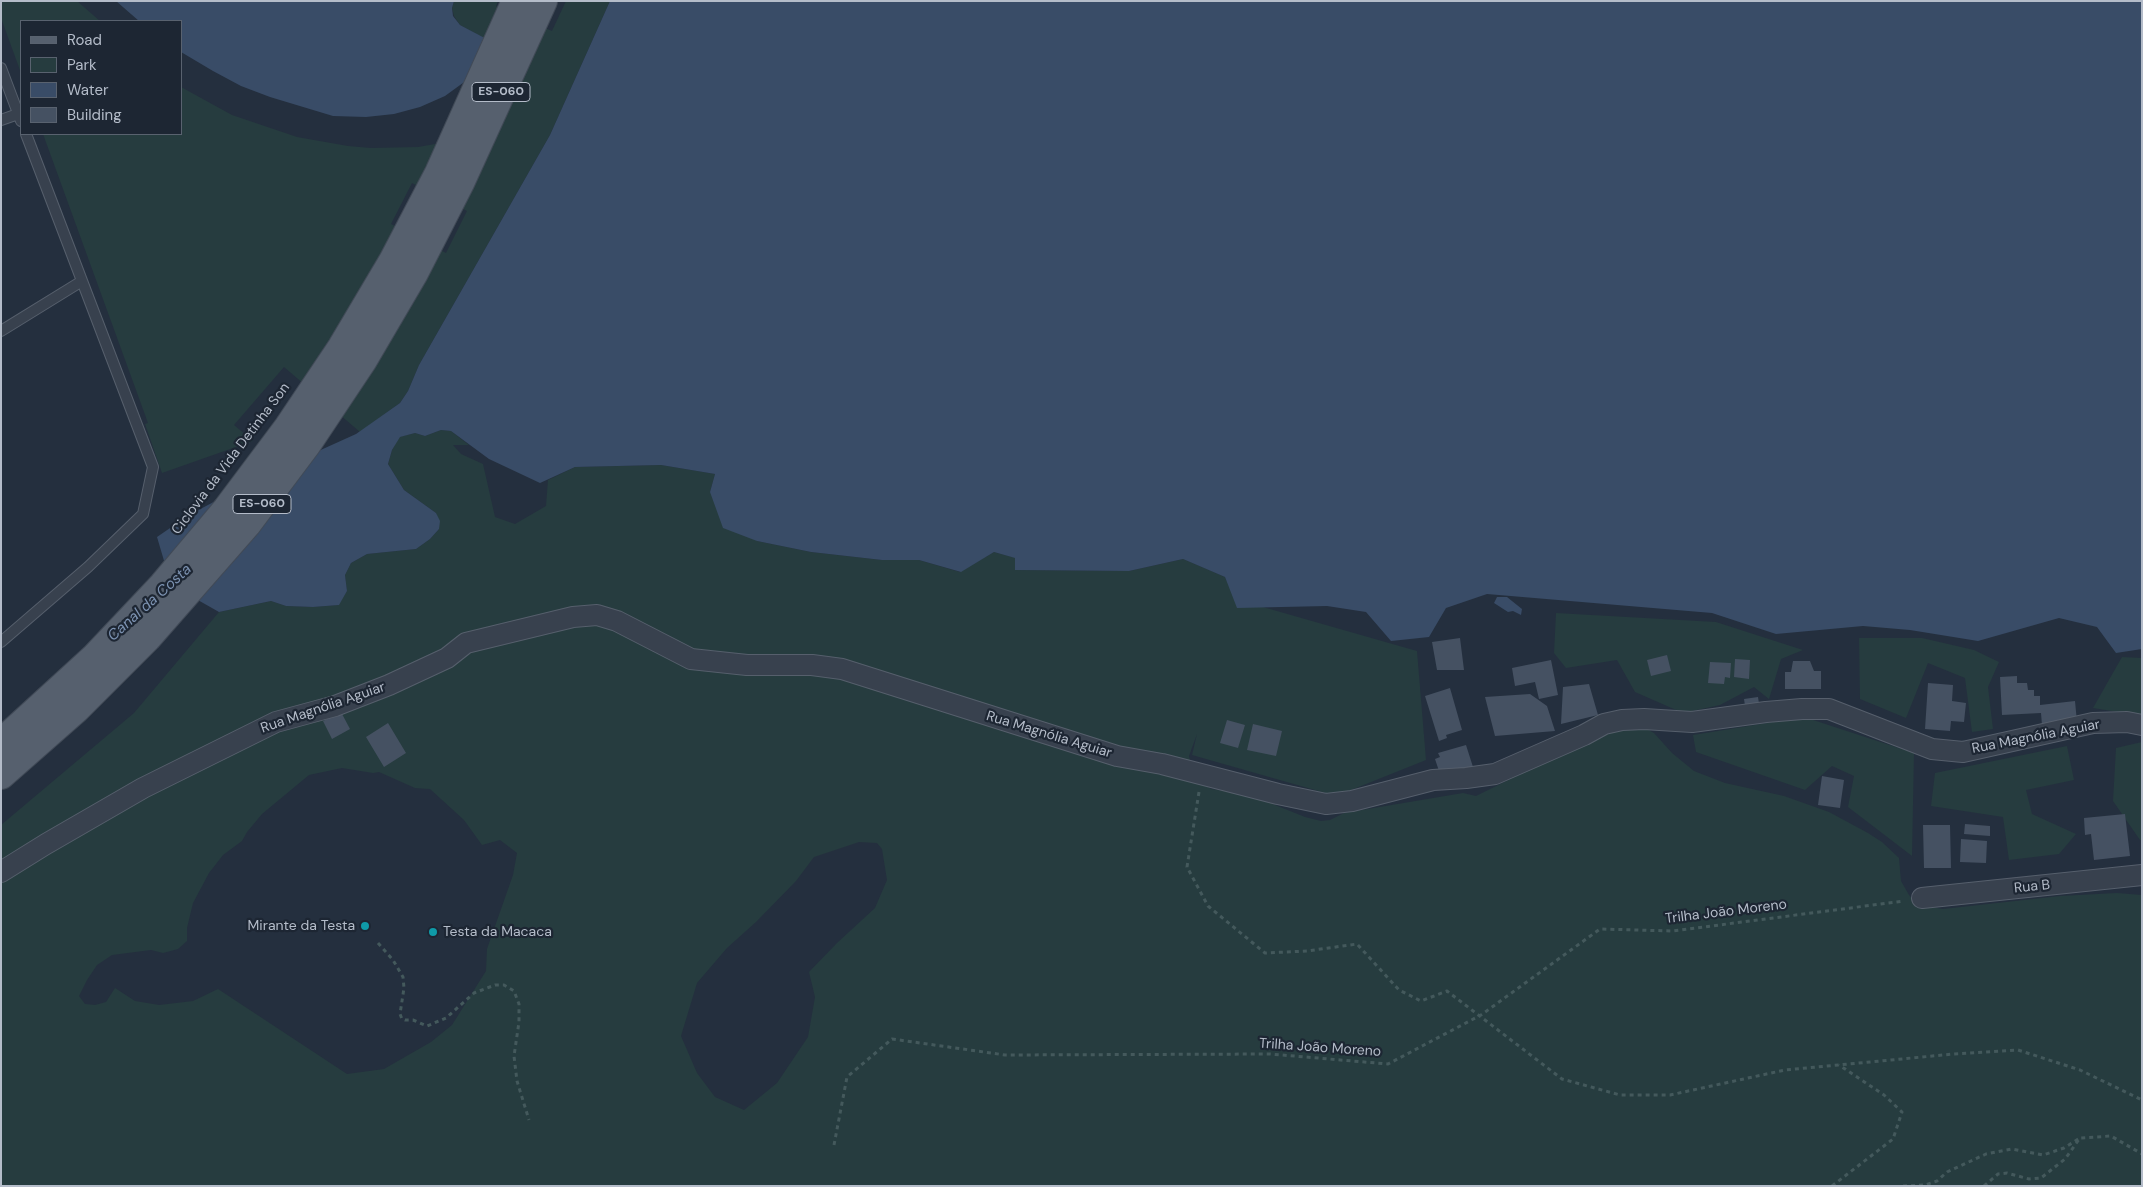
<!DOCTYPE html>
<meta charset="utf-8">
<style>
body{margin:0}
#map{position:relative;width:2143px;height:1187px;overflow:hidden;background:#242f3e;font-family:"DM Sans",sans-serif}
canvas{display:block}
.frame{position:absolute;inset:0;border:2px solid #b4bcc9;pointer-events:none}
.legend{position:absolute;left:20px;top:20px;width:162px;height:115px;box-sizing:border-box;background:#1d2633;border:1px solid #59626f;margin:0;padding:6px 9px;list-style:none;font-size:15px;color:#b4bcc9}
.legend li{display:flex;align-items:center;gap:10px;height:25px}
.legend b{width:25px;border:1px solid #59626f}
</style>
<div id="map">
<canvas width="2143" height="1187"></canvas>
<div class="frame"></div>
<ul class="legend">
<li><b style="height:6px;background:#56606e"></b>Road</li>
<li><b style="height:14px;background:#263c3f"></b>Park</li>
<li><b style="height:14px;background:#394c67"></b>Water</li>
<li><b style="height:14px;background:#455162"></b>Building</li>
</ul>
</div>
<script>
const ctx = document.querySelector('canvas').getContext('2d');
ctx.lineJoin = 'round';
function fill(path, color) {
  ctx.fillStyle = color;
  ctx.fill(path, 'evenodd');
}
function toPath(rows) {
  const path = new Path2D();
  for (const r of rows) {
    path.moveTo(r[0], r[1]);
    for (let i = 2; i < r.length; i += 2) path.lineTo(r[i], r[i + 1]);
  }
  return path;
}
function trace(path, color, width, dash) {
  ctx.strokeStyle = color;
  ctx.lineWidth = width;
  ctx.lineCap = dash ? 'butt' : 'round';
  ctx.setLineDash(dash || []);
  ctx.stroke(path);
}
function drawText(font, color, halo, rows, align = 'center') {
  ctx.font = font + ' "DM Sans",sans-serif';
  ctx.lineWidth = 4.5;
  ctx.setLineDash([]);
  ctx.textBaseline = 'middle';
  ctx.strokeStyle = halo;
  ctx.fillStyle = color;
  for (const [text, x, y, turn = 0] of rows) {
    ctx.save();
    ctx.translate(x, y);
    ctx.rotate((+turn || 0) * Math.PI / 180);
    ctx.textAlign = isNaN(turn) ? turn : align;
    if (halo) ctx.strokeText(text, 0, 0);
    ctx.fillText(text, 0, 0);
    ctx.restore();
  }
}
const green = toPath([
 [1,1,77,1,100,21,21,21,21,73,1,18],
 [454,1,498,1,496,6,552,31,566,1,610,1,550,135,419,365,408,391,400,403,360,432,284,367,234,425,253,441,162,473,145,424,148,423,43,134,181,134,181,87,232,115,297,137,348,146,371,148,418,147,452,141,495,44,460,25,454,16,452,8],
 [412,183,467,211,446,253,391,224],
 [441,430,451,431,469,445,453,445,461,454,483,464,495,517,515,524,546,506,548,480,575,467,661,465,715,474,710,492,757,541,811,552,882,560,919,560,960,572,994,552,1016,558,1016,570,1129,571,1183,559,1225,577,1235,599,1417,651,1426,760,1336,796,1192,755,1197,734,1189,756,1192,769,1200,781,1211,789,1265,797,1275,805,1305,817,1321,821,1330,820,1344,813,1463,793,1476,796,1571,749,1589,735,1628,727,1647,729,1654,733,1672,753,1694,771,1725,783,1784,796,1829,812,1868,833,1882,842,1899,858,1901,881,1909,895,1915,902,1926,906,1943,909,2060,896,2117,893,2142,895,2142,1186,1,1186,1,825,134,713,219,612,271,601,286,606,313,607,338,605,347,591,345,575,351,563,367,554,416,549,430,539,439,529,436,513,404,490,388,464,392,450,399,437,415,433,425,436],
 [342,768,373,773,379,772,415,788,430,789,464,820,482,845,500,840,517,853,513,875,487,949,486,971,452,1025,431,1042,384,1069,347,1074,218,989,193,1001,159,1005,135,1001,115,988,106,1002,95,1005,85,1004,79,996,87,980,97,965,112,955,151,950,163,953,178,949,187,941,187,928,193,903,209,873,223,855,242,841,247,832,262,814,309,775],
 [859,842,877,843,882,849,887,880,875,908,837,943,809,972,815,997,808,1037,777,1083,744,1110,715,1097,697,1073,681,1036,697,983,727,948,756,922,796,881,814,857],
 [1556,613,1716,622,1803,650,1781,659,1769,699,1754,687,1720,705,1683,713,1635,692,1617,660,1566,668,1554,653],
 [1859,638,1922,638,1974,650,1999,662,1988,687,1993,729,1972,732,1965,678,1928,663,1906,718,1860,699],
 [2122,657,2142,658,2142,716,2093,708],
 [1804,717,1914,753,1912,856,1848,807,1854,776,1832,766,1805,790,1696,752,1693,735],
 [2142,742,2142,840,2140,840,2113,801,2116,748],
 [2067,746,2074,780,2026,790,2032,814,2076,834,2059,854,2009,860,2003,817,1931,806,1935,773]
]);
const water = toPath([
 [116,1,454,1,452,8,453,16,460,25,496,44,478,72,445,96,420,107,394,114,366,117,333,116,270,97,241,86,213,71,181,52,181,21,139,21],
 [610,1,2142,1,2142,649,2116,653,2097,627,2059,618,1978,641,1910,630,1863,626,1776,634,1712,613,1487,594,1446,608,1429,637,1391,641,1366,612,1327,606,1237,608,1225,577,1183,559,1129,571,1015,570,1015,558,994,552,961,572,919,560,882,560,811,552,757,541,723,528,710,492,715,474,661,465,575,467,540,483,489,459,451,431,441,430,425,436,415,433,400,437,392,450,388,464,404,490,436,513,440,521,439,529,430,539,416,549,367,554,351,563,345,575,347,591,339,605,313,607,286,606,271,601,219,612,189,595,170,581,157,537,189,515,261,477,356,434,400,403,408,391,419,365,550,135],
 [1497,597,1507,597,1522,609,1521,615,1513,611,1508,612,1494,603]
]);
const building = toPath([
 [1460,638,1464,670,1437,670,1432,642],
 [1667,655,1671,671,1651,676,1647,660],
 [1735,659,1750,660,1749,679,1734,677],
 [1551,660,1558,695,1539,699,1535,682,1515,686,1512,668],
 [1793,661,1810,661,1814,671,1821,671,1821,689,1785,689,1785,672,1791,672],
 [1710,662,1731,663,1730,678,1725,677,1724,684,1708,683],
 [2017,676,2017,683,2027,683,2028,690,2034,690,2034,696,2040,696,2040,705,2075,701,2077,722,2042,725,2041,713,2002,715,2000,677],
 [1928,683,1953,685,1952,701,1966,703,1964,722,1951,721,1950,731,1925,729],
 [1589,684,1598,715,1561,724,1563,687],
 [1450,688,1462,730,1446,735,1447,738,1439,741,1425,696],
 [1530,694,1547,706,1555,731,1495,736,1485,697],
 [1758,697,1760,710,1746,712,1744,699],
 [341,712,350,729,332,739,323,721],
 [1227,720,1245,725,1238,748,1220,743],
 [388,723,406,753,384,767,366,737],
 [1253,724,1282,731,1276,756,1247,750],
 [1466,745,1473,767,1441,777,1435,759,1440,757,1438,753],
 [1822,776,1844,780,1840,808,1818,805],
 [2125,814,2130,856,2094,860,2091,834,2085,835,2084,818],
 [1965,824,1990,826,1990,836,1964,834],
 [1923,825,1950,825,1951,868,1924,868],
 [1961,839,1987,841,1986,863,1960,862]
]);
const path = toPath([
 [1199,792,1187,867,1208,906,1265,953,1307,951,1357,944,1399,990,1421,1001,1447,991,1562,1079,1620,1095,1670,1095,1785,1070,1954,1054,2018,1050,2080,1070,2142,1100],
 [378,943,393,960,403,977,404,988,400,1014,402,1019,405,1020,413,1020,427,1026,446,1018,474,993,495,985,504,985,514,991,519,1004,519,1022,514,1056,517,1081,529,1120],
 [834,1145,847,1077,892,1039,1005,1055,1270,1054,1388,1064,1481,1015,1600,929,1673,931,1904,901],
 [1832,1186,1893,1139,1902,1112,1884,1095,1839,1065],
 [1903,1186,1925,1185,1937,1181,1947,1172,1986,1154,2012,1149,2043,1155,2064,1148,2080,1138],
 [1984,1186,1998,1174,2007,1173,2029,1179,2041,1178,2065,1159,2080,1138,2111,1136,2142,1154]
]);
const service = toPath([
 [1,68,21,121],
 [1,120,18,114],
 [1,331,82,281],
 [1,642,88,567,143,514,153,467,26,134]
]);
const minor = toPath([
 [1,872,46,844,143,788,276,722,335,706,389,685,447,658,466,643,573,617,597,615,617,621,691,659,747,665,812,665,842,669,1117,756,1162,764,1278,794,1326,804,1352,801,1433,780,1466,778,1495,774,1584,735,1604,724,1622,720,1644,719,1692,722,1766,712,1802,709,1829,709,1932,749,1963,752,2093,723,2127,722,2142,725],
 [1922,898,2142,875]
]);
const primary = toPath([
 [1,743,95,657,163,585,227,509,287,429,342,347,393,261,439,173,516,1],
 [1,775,76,709,147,638,247,524,307,444,363,360,414,273,460,183,543,1]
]);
const markers = [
 [365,926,5,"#0f9aa8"],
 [433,932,5,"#0f9aa8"]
];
const shields = [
 [501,92,58],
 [262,504,58]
];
const shieldNames = [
 ["ES-060",501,92],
 ["ES-060",262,504]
];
const streetNames = [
 ["Ciclovia da Vida Detinha Son",231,459,-53],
 ["Rua Magnólia Aguiar",323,708,-19],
 ["Rua Magnólia Aguiar",1049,735,17],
 ["Rua Magnólia Aguiar",2036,737,-11],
 ["Rua B",2032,887,-6],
 ["Trilha João Moreno",1726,912,-7],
 ["Trilha João Moreno",1320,1048,4]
];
const poiNames = [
 ["Mirante da Testa",355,926],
 ["Testa da Macaca",443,932,"left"]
];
const waterNames = [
 ["Canal da Costa",150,603,-42]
];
fill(green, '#263c3f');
fill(water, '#394c67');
fill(building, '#455162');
trace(service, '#565f6c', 12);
trace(minor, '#565f6c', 22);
trace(primary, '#414a57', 30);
trace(path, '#44595c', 3, [4, 4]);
trace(service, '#38414e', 10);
trace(minor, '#38414e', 20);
trace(primary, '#56606e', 28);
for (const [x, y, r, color] of markers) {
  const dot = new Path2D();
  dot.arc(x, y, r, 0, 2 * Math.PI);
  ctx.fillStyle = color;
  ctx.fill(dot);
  trace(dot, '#1d2633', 2);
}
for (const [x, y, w] of shields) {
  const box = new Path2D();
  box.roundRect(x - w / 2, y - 9.5, w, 19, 4);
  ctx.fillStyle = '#1d2633';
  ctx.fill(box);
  trace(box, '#b4bcc9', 1);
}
drawText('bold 12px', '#b4bcc9', null, shieldNames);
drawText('14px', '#b4bcc9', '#1d2633', streetNames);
drawText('14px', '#b4bcc9', '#1d2633', poiNames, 'right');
drawText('italic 15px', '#7c92b1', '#1d2633', waterNames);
</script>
